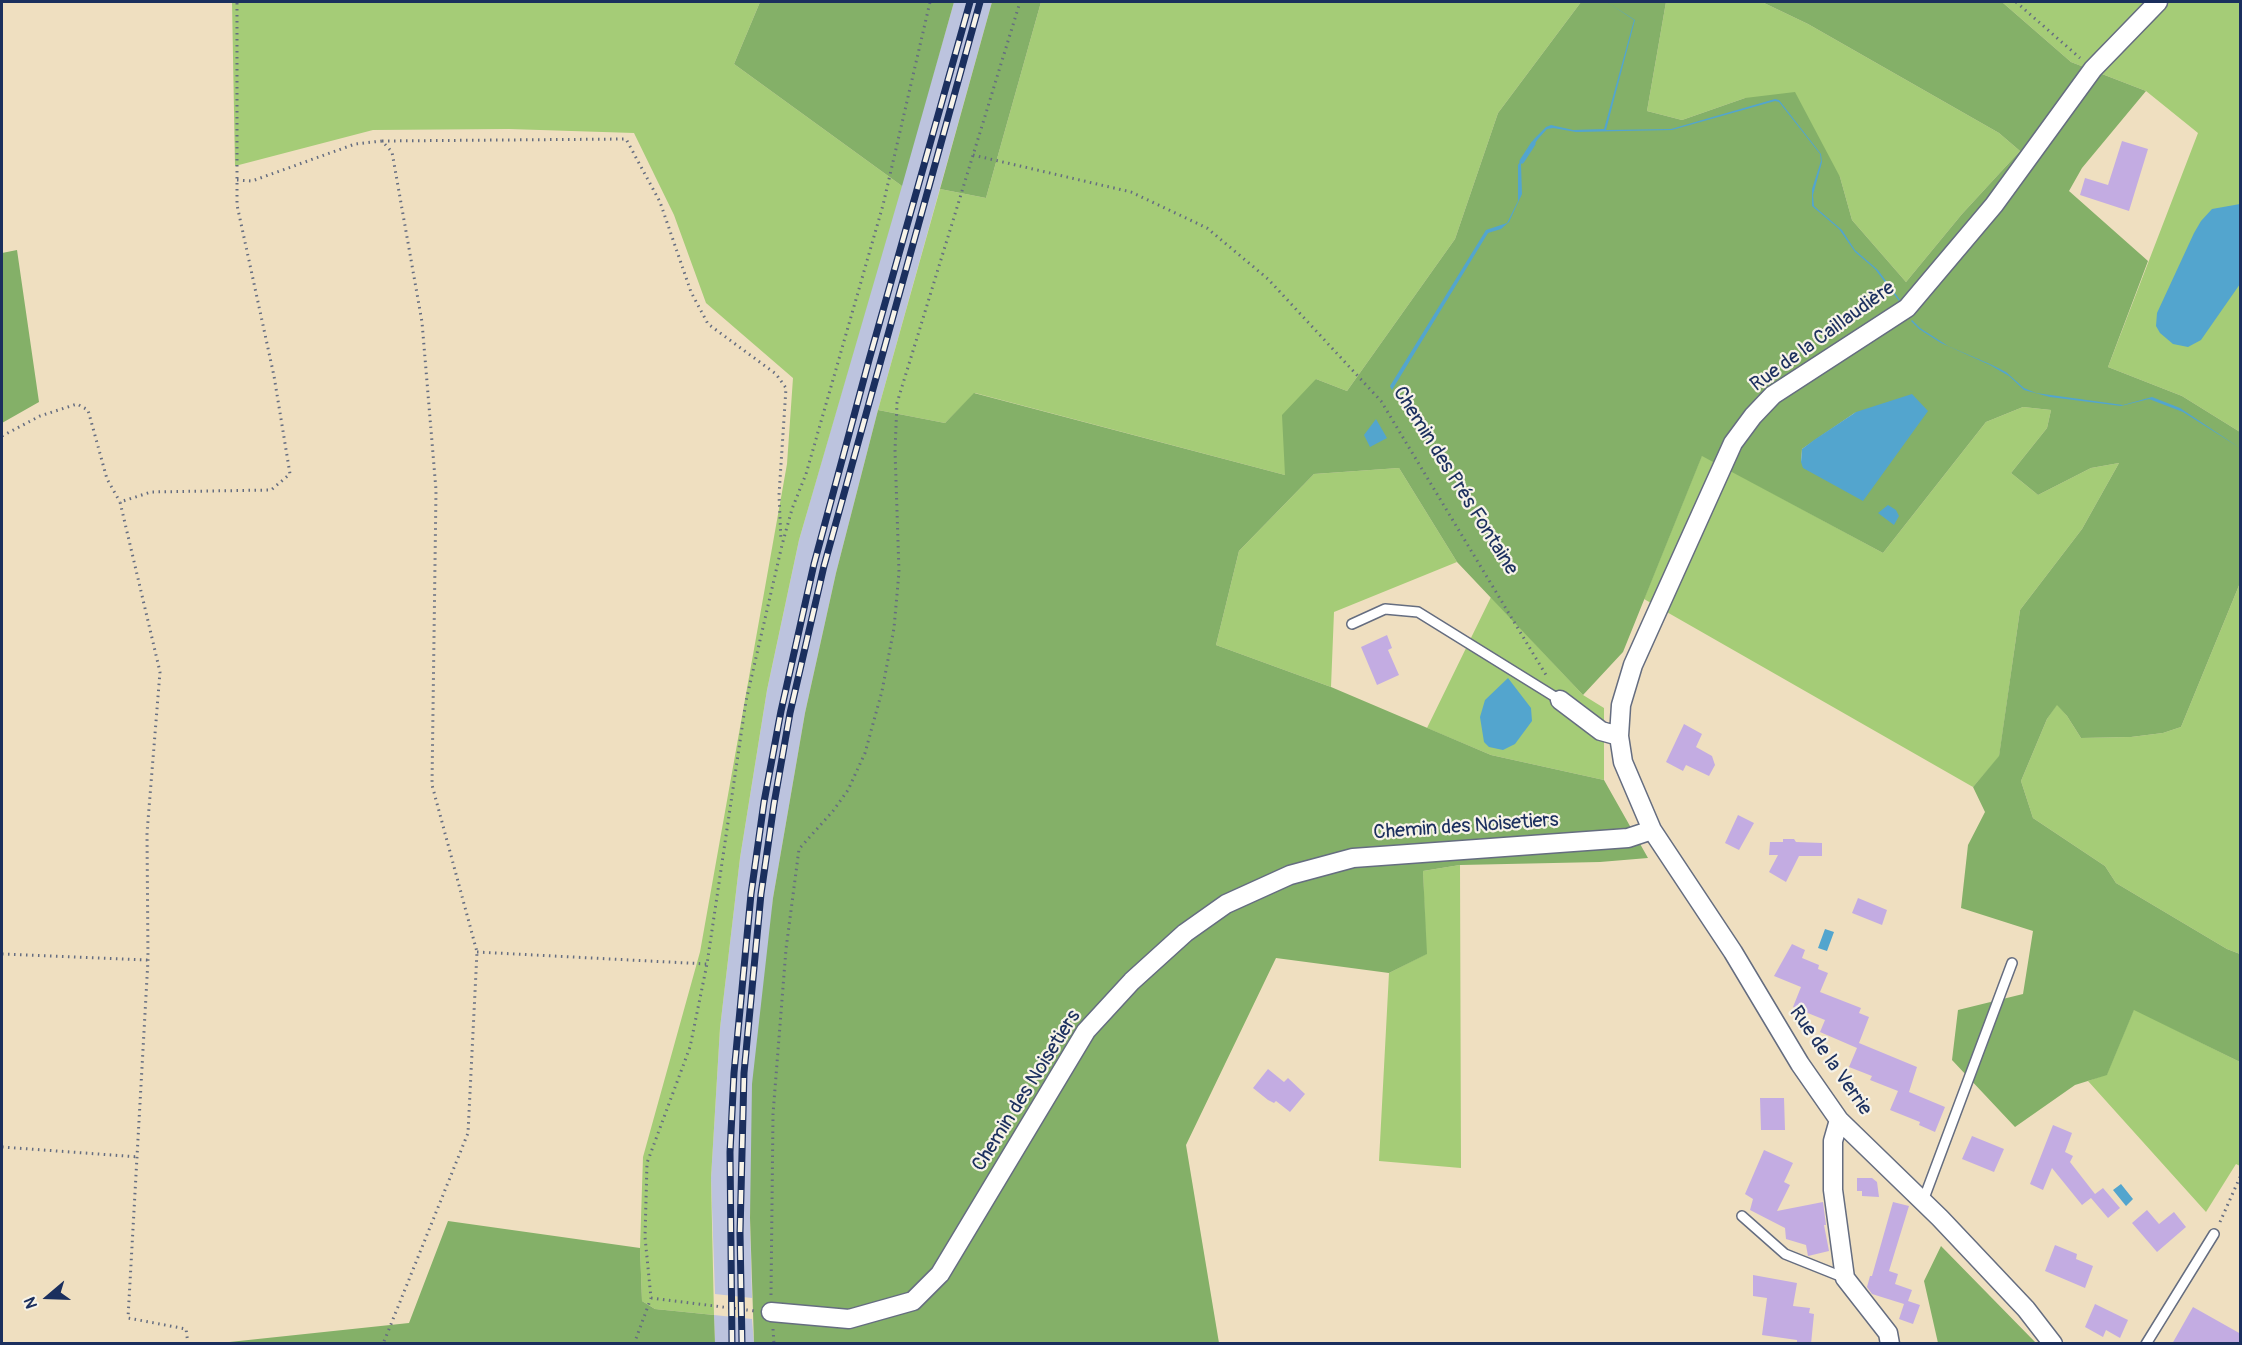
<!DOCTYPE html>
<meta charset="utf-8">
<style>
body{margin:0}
#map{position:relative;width:2242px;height:1345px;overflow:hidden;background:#efdfc0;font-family:Pangolin,sans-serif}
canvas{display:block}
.frame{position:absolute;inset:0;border:3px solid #1b2f5e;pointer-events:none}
.north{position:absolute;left:18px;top:1267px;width:60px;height:60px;-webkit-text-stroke:4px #f7f3e8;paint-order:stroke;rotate:251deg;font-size:16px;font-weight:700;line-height:24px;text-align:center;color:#1b2f5e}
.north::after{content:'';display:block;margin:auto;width:21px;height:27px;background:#1b2f5e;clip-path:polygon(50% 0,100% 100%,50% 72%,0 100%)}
</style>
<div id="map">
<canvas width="2242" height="1345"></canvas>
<div class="frame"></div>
<div class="north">N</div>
</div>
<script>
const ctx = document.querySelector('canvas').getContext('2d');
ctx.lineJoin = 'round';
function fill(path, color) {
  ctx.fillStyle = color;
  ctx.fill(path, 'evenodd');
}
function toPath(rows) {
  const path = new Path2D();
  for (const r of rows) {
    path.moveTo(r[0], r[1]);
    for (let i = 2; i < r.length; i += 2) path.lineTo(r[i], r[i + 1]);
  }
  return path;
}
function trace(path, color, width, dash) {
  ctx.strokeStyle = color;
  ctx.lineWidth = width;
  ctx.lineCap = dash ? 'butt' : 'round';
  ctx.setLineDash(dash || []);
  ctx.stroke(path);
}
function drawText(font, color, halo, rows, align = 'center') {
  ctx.font = font + ' Pangolin,sans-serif';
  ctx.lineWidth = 4.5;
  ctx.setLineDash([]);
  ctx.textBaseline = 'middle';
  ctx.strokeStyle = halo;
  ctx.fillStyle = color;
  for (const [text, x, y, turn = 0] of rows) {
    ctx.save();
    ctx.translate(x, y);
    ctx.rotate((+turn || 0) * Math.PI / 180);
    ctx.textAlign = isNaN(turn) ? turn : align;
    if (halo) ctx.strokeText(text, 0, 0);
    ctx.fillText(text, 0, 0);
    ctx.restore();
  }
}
const industrial = toPath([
 [954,2,992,2,878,410,836,573,805,713,773,898,750,1218,752,1298,715,1294,711,1178,720,1028,740,858,767,690,799,540],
 [714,1315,752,1319,754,1343,715,1343]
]);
const green = toPath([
 [232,2,760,2,734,64,902,186,799,540,767,690,740,858,720,1028,711,1178,714,1315,655,1309,642,1301,640,1248,643,1157,700,952,787,464,793,378,706,303,674,215,634,133,509,129,373,130,235,166],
 [1041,2,1581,2,1498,113,1455,239,1347,391,1316,379,1285,475,975,393,945,423,878,410,940,189,986,198],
 [1666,2,1762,2,1808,24,1999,133,2020,151,1962,214,1906,282,1852,220,1840,177,1745,98,1682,120,1647,111],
 [2002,2,2240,2,2240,432,2182,396,2108,367,2198,133,2146,91,2071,62],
 [2023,407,2051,410,2047,428,2011,473,2038,495,2091,468,2119,463,2082,529,2020,610,1999,757,1973,787,1644,599,1702,455,1883,553,1986,422],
 [1399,468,1457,562,1334,612,1331,687,1216,645,1239,551,1314,474],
 [2240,583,2240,954,2227,949,2116,883,2105,866,2033,818,2021,781,2047,719,2057,704,2067,716,2081,738,2131,737,2163,733,2181,727],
 [1491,597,1583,695,1604,708,1604,780,1491,755,1427,728],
 [1460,865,1461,1168,1379,1161,1389,973,1426,954,1423,871],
 [2134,1009,2240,1062,2240,1166,2236,1164,2206,1212,2088,1081,2107,1074]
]);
const forest = toPath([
 [760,2,954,2,902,186,734,64],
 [992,2,1041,2,986,198,940,189],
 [1581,2,1666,2,1647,111,1682,120,1745,98,1795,92,1840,177,1852,220,1906,282,1962,214,2020,151,1999,133,1808,24,1762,2,2002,2,2071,62,2146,91,2082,168,2069,191,2148,261,2108,367,2182,396,2240,432,2240,583,2181,727,2163,733,2131,737,2081,738,2067,716,2057,705,2047,719,2021,781,2033,818,2105,866,2116,883,2227,949,2240,954,2240,1062,2134,1010,2107,1075,2075,1085,2015,1127,1952,1060,1958,1010,2023,994,2033,931,1961,908,1968,845,1985,812,1973,787,1999,756,2020,610,2082,529,2119,463,2091,468,2038,495,2011,473,2047,428,2051,410,2023,407,1986,422,1883,553,1702,456,1623,652,1583,695,1457,562,1399,468,1314,474,1239,551,1216,645,1331,687,1491,755,1604,780,1648,858,1600,862,1460,865,1423,871,1427,954,1389,973,1276,958,1186,1145,1219,1343,754,1344,750,1218,752,1084,773,898,805,713,836,573,878,410,945,423,974,393,1285,475,1282,415,1316,379,1347,391,1455,239,1498,113],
 [1856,412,1801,462,1802,449],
 [17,250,39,402,2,423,2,253],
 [448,1221,640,1248,642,1301,655,1309,714,1315,715,1343,220,1343,409,1323],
 [1941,1246,2036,1343,1938,1343,1924,1281]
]);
const water = toPath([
 [1607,2,1635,20,1606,130,1671,129,1775,99,1779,100,1821,154,1822,162,1813,195,1814,206,1842,230,1855,250,1878,270,1900,300,1899,301,1875,269,1855,252,1839,229,1812,206,1812,189,1821,161,1820,154,1779,102,1775,101,1672,130,1576,132,1553,128,1547,129,1538,139,1521,164,1522,194,1509,222,1501,229,1488,233,1392,390,1390,386,1486,230,1507,223,1518,201,1518,165,1534,139,1546,127,1551,125,1573,130,1604,129,1634,20],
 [2240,204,2240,284,2201,340,2188,347,2173,344,2160,333,2156,326,2157,313,2194,233,2201,221,2212,209],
 [1912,320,1920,328,1948,346,1990,364,2006,372,2024,388,2036,393,2123,405,2152,397,2180,408,2240,448,2183,412,2149,399,2121,406,2050,397,2024,390,2009,376,1990,365,1941,343,1919,329,1911,321],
 [1912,394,1928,411,1863,501,1803,468,1801,462,1802,449,1814,440,1856,412],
 [1376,419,1387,438,1370,447,1364,435],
 [1888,505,1896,510,1899,516,1894,525,1878,513],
 [1508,678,1531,708,1532,721,1515,744,1503,750,1489,747,1484,742,1480,717,1485,700],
 [1825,929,1834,932,1827,951,1818,948],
 [2121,1184,2133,1199,2126,1206,2113,1190]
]);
const stream = toPath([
 [1522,161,1533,144]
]);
const building = toPath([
 [2122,141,2148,149,2129,211,2080,195,2085,178,2108,185],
 [1387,635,1392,648,1388,650,1399,675,1377,685,1361,647],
 [1684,724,1702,734,1696,747,1712,756,1715,765,1709,776,1686,765,1683,771,1666,762],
 [1738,815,1754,823,1739,850,1725,843],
 [1783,839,1794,839,1796,842,1822,843,1822,856,1799,856,1786,882,1769,872,1778,855,1769,855,1770,842,1783,842],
 [1858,898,1887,910,1882,925,1852,913],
 [1792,944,1805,950,1802,958,1819,965,1818,969,1828,973,1820,992,1861,1008,1859,1013,1869,1017,1859,1043,1917,1067,1909,1092,1945,1107,1935,1132,1919,1125,1920,1122,1890,1110,1898,1091,1870,1080,1872,1076,1849,1067,1857,1048,1820,1032,1825,1020,1793,1007,1801,987,1774,976],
 [1268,1069,1284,1082,1288,1078,1305,1094,1290,1112,1276,1101,1274,1103,1268,1100,1253,1088],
 [1760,1098,1784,1098,1785,1130,1761,1130],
 [2053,1125,2072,1133,2065,1152,2073,1156,2070,1162,2095,1194,2103,1188,2120,1208,2108,1218,2091,1198,2082,1205,2052,1168,2043,1190,2030,1184],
 [1972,1136,2004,1149,1994,1172,1962,1159],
 [1764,1150,1793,1163,1784,1182,1790,1185,1777,1211,1823,1202,1826,1225,1824,1225,1829,1251,1808,1256,1806,1245,1786,1239,1785,1228,1750,1210,1753,1199,1745,1194],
 [1857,1178,1872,1178,1877,1182,1879,1197,1862,1196,1862,1191,1857,1191],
 [1893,1202,1909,1206,1889,1271,1898,1274,1895,1284,1912,1290,1908,1301,1920,1305,1913,1324,1899,1319,1904,1304,1872,1294,1867,1287,1870,1276,1872,1276],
 [2147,1210,2159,1224,2174,1212,2186,1227,2157,1252,2132,1223],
 [2055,1245,2077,1254,2076,1259,2093,1266,2085,1288,2045,1271],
 [1753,1275,1797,1283,1793,1306,1810,1308,1809,1313,1814,1314,1811,1344,1797,1344,1797,1340,1762,1335,1767,1298,1753,1296],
 [2095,1304,2128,1320,2120,1338,2106,1330,2103,1337,2085,1327],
 [2193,1307,2241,1334,2241,1344,2172,1344]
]);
const path = toPath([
 [2016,2,2080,58],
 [382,141,626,139,660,202,691,292,708,324,776,374,786,388,779,495,781,541],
 [973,155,1131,192,1207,228,1268,279,1381,401,1546,675],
 [237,180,252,181,355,144,382,141,392,152,422,322,436,490,432,785,477,952,468,1133,383,1344],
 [2,436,40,416,77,404,88,410,107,479,120,502],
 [477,952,707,964],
 [2,954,148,960],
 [2,1147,139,1157],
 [2220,1222,2240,1177],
 [771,1295,773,1114,786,949,799,849,833,811,848,790,865,753,882,691,894,628,899,572,895,450,897,403,1020,2],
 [651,1298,755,1311],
 [773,1329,774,1344],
 [188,1344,186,1329,128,1318,148,960,147,833,160,672,120,502,151,492,271,490,290,474,274,376,237,205,237,2],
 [634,1344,651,1298,645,1237,647,1163,690,1047,707,964,746,701,782,545,792,509,806,474,883,205,930,2]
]);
const lane = toPath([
 [1352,624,1385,609,1418,612,1560,700],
 [1923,1201,2012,963],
 [1742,1216,1785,1254,1845,1278],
 [2146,1344,2214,1234]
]);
const street = toPath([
 [1560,700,1601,731,1619,736],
 [1839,1120,1833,1141,1833,1190,1845,1278,1888,1333,1890,1344],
 [771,1312,849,1319,913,1301,940,1274,1086,1031,1132,981,1185,933,1226,904,1290,875,1353,858,1628,838,1652,830],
 [2053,1344,2026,1309,1940,1218,1839,1120,1800,1064,1733,952,1652,830,1623,762,1619,736,1621,705,1633,665,1733,443,1753,416,1773,395,1907,308,1994,205,2093,69,2158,2]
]);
const rail = toPath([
 [732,1344,730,1152,734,1073,751,894,764,802,781,711,814,564,869,360,970,2],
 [742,1344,740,1233,744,1073,761,894,774,804,790,713,824,566,980,2]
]);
const streetNames = [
 ["Rue de la Caillaudière",1823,337,-36],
 ["Chemin des Prés Fontaine",1455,481,58],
 ["Chemin des Noisetiers",1466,827,-4],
 ["Rue de la Verrie",1830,1061,55],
 ["Chemin des Noisetiers",1027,1091,-58]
];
fill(industrial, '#bcc3de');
fill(green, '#a5cc77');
fill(forest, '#84b068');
fill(water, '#53a5ce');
trace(stream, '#53a5ce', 5);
fill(building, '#c3ace2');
trace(lane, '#656d80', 12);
trace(street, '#656d80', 21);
trace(path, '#656d80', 3, [1.5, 4.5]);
trace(lane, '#fff', 9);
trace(street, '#fff', 18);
trace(rail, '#1b2f5e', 7);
trace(rail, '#f7f3e8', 4.5, [14]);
drawText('20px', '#1b2f5e', '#f7f3e8', streetNames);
</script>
